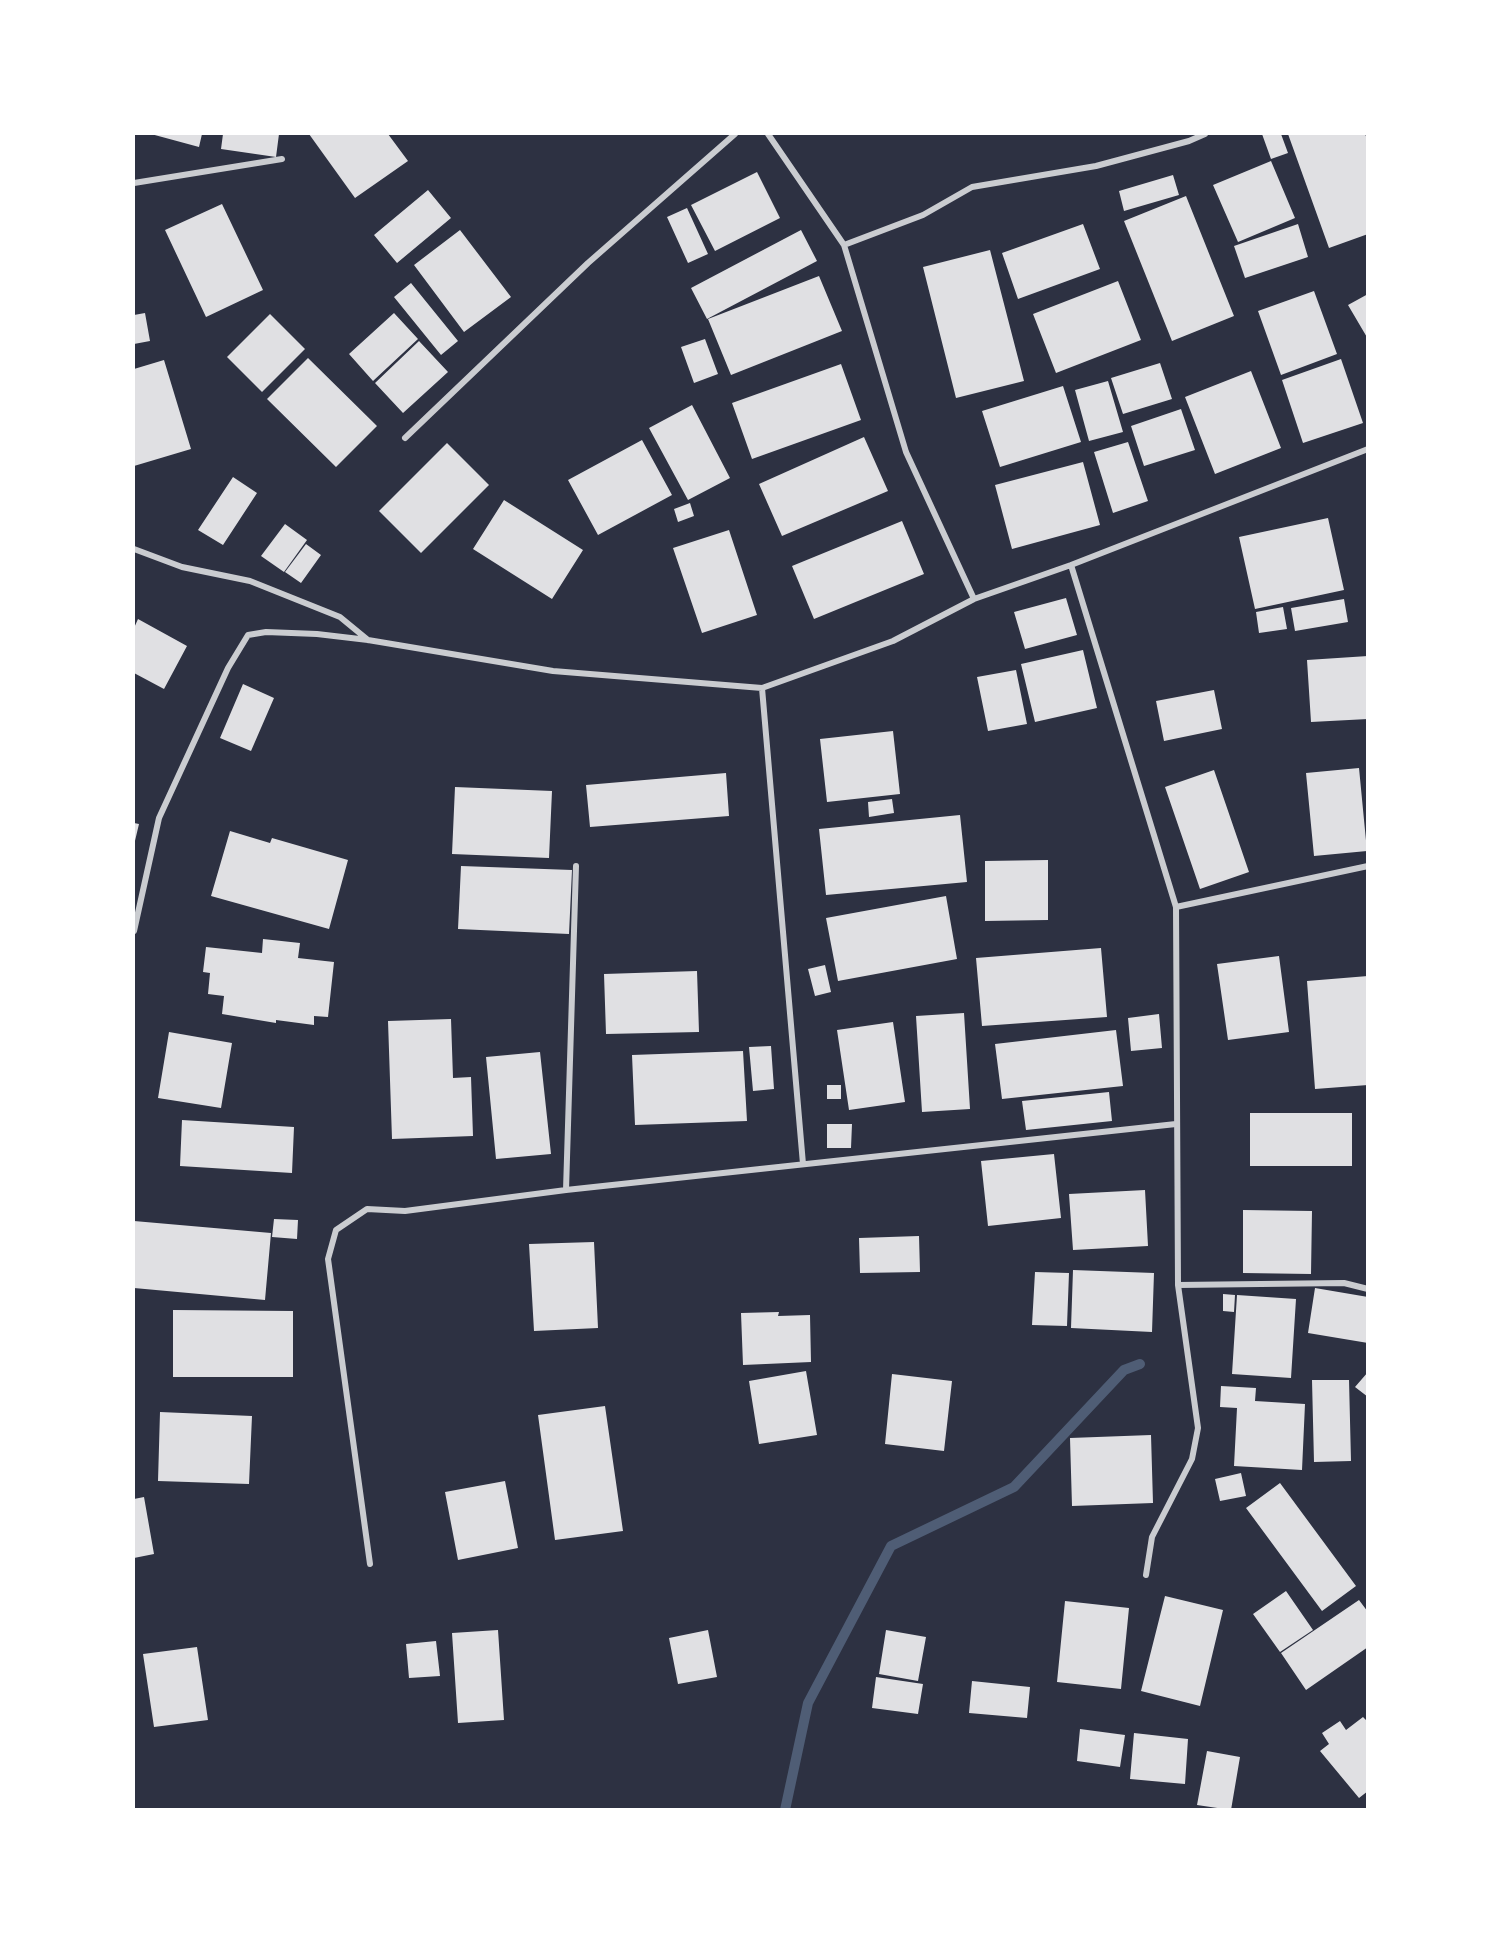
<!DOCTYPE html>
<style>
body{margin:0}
#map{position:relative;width:1501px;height:1943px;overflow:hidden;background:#2d3142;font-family:"Alegreya Sans",sans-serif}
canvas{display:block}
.frame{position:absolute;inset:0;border:135px solid #fff;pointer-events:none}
</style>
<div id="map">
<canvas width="1501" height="1943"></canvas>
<div class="frame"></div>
</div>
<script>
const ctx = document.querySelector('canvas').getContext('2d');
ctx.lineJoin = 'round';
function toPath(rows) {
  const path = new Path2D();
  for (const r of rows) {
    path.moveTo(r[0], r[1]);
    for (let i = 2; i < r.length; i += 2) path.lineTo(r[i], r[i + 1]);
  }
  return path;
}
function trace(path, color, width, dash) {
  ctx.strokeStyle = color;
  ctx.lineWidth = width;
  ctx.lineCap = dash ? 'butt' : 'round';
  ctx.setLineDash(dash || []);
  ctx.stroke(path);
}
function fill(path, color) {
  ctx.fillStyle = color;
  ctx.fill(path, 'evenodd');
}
const stream = toPath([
 [785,1810,808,1703,891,1546,1014,1487,1124,1370,1140,1364]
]);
const building = toPath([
 [151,134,202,134,199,147],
 [223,134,279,134,276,157,221,149],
 [309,134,388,134,408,161,355,198],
 [1262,134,1281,134,1288,153,1271,159],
 [1288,134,1365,134,1368,141,1368,234,1329,248],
 [1271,161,1295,218,1238,242,1213,185],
 [757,172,780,218,715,251,691,205],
 [1173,175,1179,195,1124,211,1119,191],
 [428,190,451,218,397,263,374,235],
 [1186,196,1234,316,1172,341,1124,221],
 [222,204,263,290,206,317,165,230],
 [687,208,708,254,688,263,667,217],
 [1083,224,1100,269,1018,299,1002,253],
 [1298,224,1308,257,1245,278,1234,246],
 [460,230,511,297,464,332,414,265],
 [801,230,817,261,707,319,691,288],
 [990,250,1024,381,956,398,923,267],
 [819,276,842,331,731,375,708,319],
 [1118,281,1141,340,1056,373,1033,314],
 [411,283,458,341,441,355,394,297],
 [1314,291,1337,354,1281,375,1258,311],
 [1368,294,1368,339,1348,305],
 [145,313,150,341,134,344,134,315],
 [394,313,418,339,373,381,349,354],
 [270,314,305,349,262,392,227,357],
 [705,339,718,374,694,383,681,347],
 [419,341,448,372,403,413,375,383],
 [308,358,377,426,336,467,267,399],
 [1341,359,1363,423,1303,443,1282,380],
 [164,360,191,449,134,466,134,369],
 [1160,363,1172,399,1123,414,1111,378],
 [841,364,861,420,752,459,732,403],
 [1251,371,1281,448,1215,474,1185,397],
 [1108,381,1123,432,1089,441,1075,390],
 [1063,386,1081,442,1000,467,982,411],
 [692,405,730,478,688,500,649,428],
 [1181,409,1195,450,1144,466,1131,426],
 [864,437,888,491,782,536,759,484],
 [642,440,672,495,598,535,568,480],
 [1128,442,1148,501,1113,513,1094,452],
 [447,443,489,485,421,553,379,511],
 [1083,462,1100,525,1012,549,995,485],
 [233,477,257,493,223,545,198,530],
 [504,500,583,550,552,599,473,549],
 [690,503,694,516,678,522,674,509],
 [1328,518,1344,590,1255,609,1239,537],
 [902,521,924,574,814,619,792,566],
 [285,524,307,540,284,572,261,556],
 [729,530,757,615,702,633,673,548],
 [306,544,321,555,301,583,285,572],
 [1066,598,1077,635,1025,649,1014,612],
 [1344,599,1348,622,1295,631,1291,608],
 [1283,607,1287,629,1259,633,1256,612],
 [138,619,187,646,164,689,134,673,134,628],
 [1083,650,1097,708,1035,722,1021,664],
 [1368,656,1368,719,1311,722,1307,660],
 [1016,670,1027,724,988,731,977,677],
 [243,684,274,698,251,751,220,738],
 [1214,690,1222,729,1164,741,1156,701],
 [893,731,900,794,827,802,820,739],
 [1359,768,1367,851,1314,856,1306,773],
 [1214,770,1249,872,1200,889,1165,787],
 [726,773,729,816,590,827,586,785],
 [455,787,552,791,549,858,452,854],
 [892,799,894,813,869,817,868,802],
 [960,815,967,882,826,895,819,829],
 [134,823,139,824,134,845],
 [230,831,270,843,272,838,348,860,329,929,211,896],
 [1048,860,1048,920,985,921,985,861],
 [461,866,572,870,569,934,458,929],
 [946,896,957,959,838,981,826,918],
 [263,939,300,943,298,958,334,962,328,1017,314,1016,314,1025,276,1020,276,1023,222,1014,224,996,208,994,210,973,203,972,206,947,262,953],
 [1101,948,1107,1017,982,1026,976,958],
 [1279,956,1289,1032,1228,1040,1217,964],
 [825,965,831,992,815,996,808,969],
 [697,971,699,1032,606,1034,604,974],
 [1368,976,1368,1085,1315,1089,1307,981],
 [964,1013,970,1109,922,1112,916,1016],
 [1159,1014,1162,1048,1131,1051,1128,1018],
 [451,1019,453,1078,471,1077,473,1136,392,1139,388,1021],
 [893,1022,905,1102,849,1110,837,1030],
 [1116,1030,1123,1086,1002,1099,995,1044],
 [169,1032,232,1043,221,1108,158,1098],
 [771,1046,774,1089,753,1091,749,1047],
 [743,1051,747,1121,635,1125,632,1055],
 [540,1052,551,1154,496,1159,486,1057],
 [827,1085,841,1085,841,1099,827,1099],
 [1109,1092,1112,1121,1026,1130,1022,1101],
 [1250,1113,1352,1113,1352,1166,1250,1166],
 [182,1120,294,1127,292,1173,180,1166],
 [827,1124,852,1124,851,1148,827,1148],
 [1054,1154,1061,1218,988,1226,981,1161],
 [1145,1190,1148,1246,1073,1250,1069,1194],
 [1243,1210,1312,1211,1311,1274,1243,1273],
 [274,1219,298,1220,297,1239,272,1237],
 [134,1221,271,1233,265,1300,134,1288],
 [919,1236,920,1272,860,1273,859,1238],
 [594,1242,598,1328,534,1331,529,1244],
 [1073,1270,1154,1273,1152,1332,1071,1328],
 [1035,1272,1069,1273,1067,1326,1032,1325],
 [1315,1288,1368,1297,1368,1343,1308,1333],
 [1223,1294,1235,1295,1234,1312,1223,1311],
 [1237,1295,1296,1299,1291,1378,1232,1374],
 [173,1310,293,1311,293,1377,173,1377],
 [779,1312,778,1316,810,1315,811,1362,743,1365,741,1313],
 [806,1371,817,1435,759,1444,749,1381],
 [1368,1372,1368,1397,1355,1387],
 [892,1374,952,1381,944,1451,885,1444],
 [1312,1380,1349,1380,1351,1461,1314,1462],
 [1221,1386,1256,1388,1255,1401,1305,1404,1302,1470,1234,1466,1237,1408,1220,1407],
 [605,1406,623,1531,555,1540,538,1415],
 [160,1412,252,1416,249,1484,158,1481],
 [1151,1435,1153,1503,1072,1506,1070,1438],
 [1241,1473,1246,1496,1220,1501,1215,1479],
 [505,1481,518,1548,458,1560,445,1492],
 [1280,1483,1356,1586,1322,1611,1246,1508],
 [144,1497,154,1554,134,1558,134,1499],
 [1286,1591,1313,1630,1280,1652,1253,1614],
 [1165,1596,1223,1610,1200,1706,1141,1691],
 [1359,1600,1368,1612,1368,1647,1306,1690,1281,1653],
 [1065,1601,1129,1608,1121,1689,1057,1682],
 [498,1630,504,1720,458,1723,452,1633],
 [708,1630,717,1677,678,1684,669,1638],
 [886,1630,926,1637,918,1681,879,1674],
 [436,1641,440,1676,409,1678,406,1644],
 [197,1647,208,1720,154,1727,143,1654],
 [876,1677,923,1684,918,1714,872,1708],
 [972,1681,1030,1687,1027,1718,969,1713],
 [1363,1717,1368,1722,1368,1791,1359,1798,1320,1751,1329,1744,1322,1733,1340,1721,1346,1730],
 [1080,1729,1125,1735,1120,1767,1077,1761],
 [1134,1733,1188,1739,1185,1784,1130,1779],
 [1207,1751,1240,1757,1231,1810,1197,1805]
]);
const minor = toPath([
 [768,134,844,245,906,452,974,599],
 [134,183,282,159],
 [844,245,923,215,972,187,1096,166,1189,141,1205,134],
 [405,438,588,263,735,134],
 [134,549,182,567,250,581,340,617,368,640],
 [1071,565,1176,907,1178,1285,1198,1428,1192,1459,1152,1537,1146,1575],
 [762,688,803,1164],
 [1176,907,1368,866],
 [134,931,159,818,228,668,248,635,266,632,317,634,368,640,553,671,762,688,893,641,974,599,1071,565,1368,449],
 [566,1190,576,866],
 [1178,1285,1344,1283,1368,1289],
 [370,1564,328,1259,336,1230,367,1209,405,1211,566,1190,1176,1124]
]);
trace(stream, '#4f5d75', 10);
fill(building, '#e0e0e3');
trace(minor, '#caccd0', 6);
</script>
